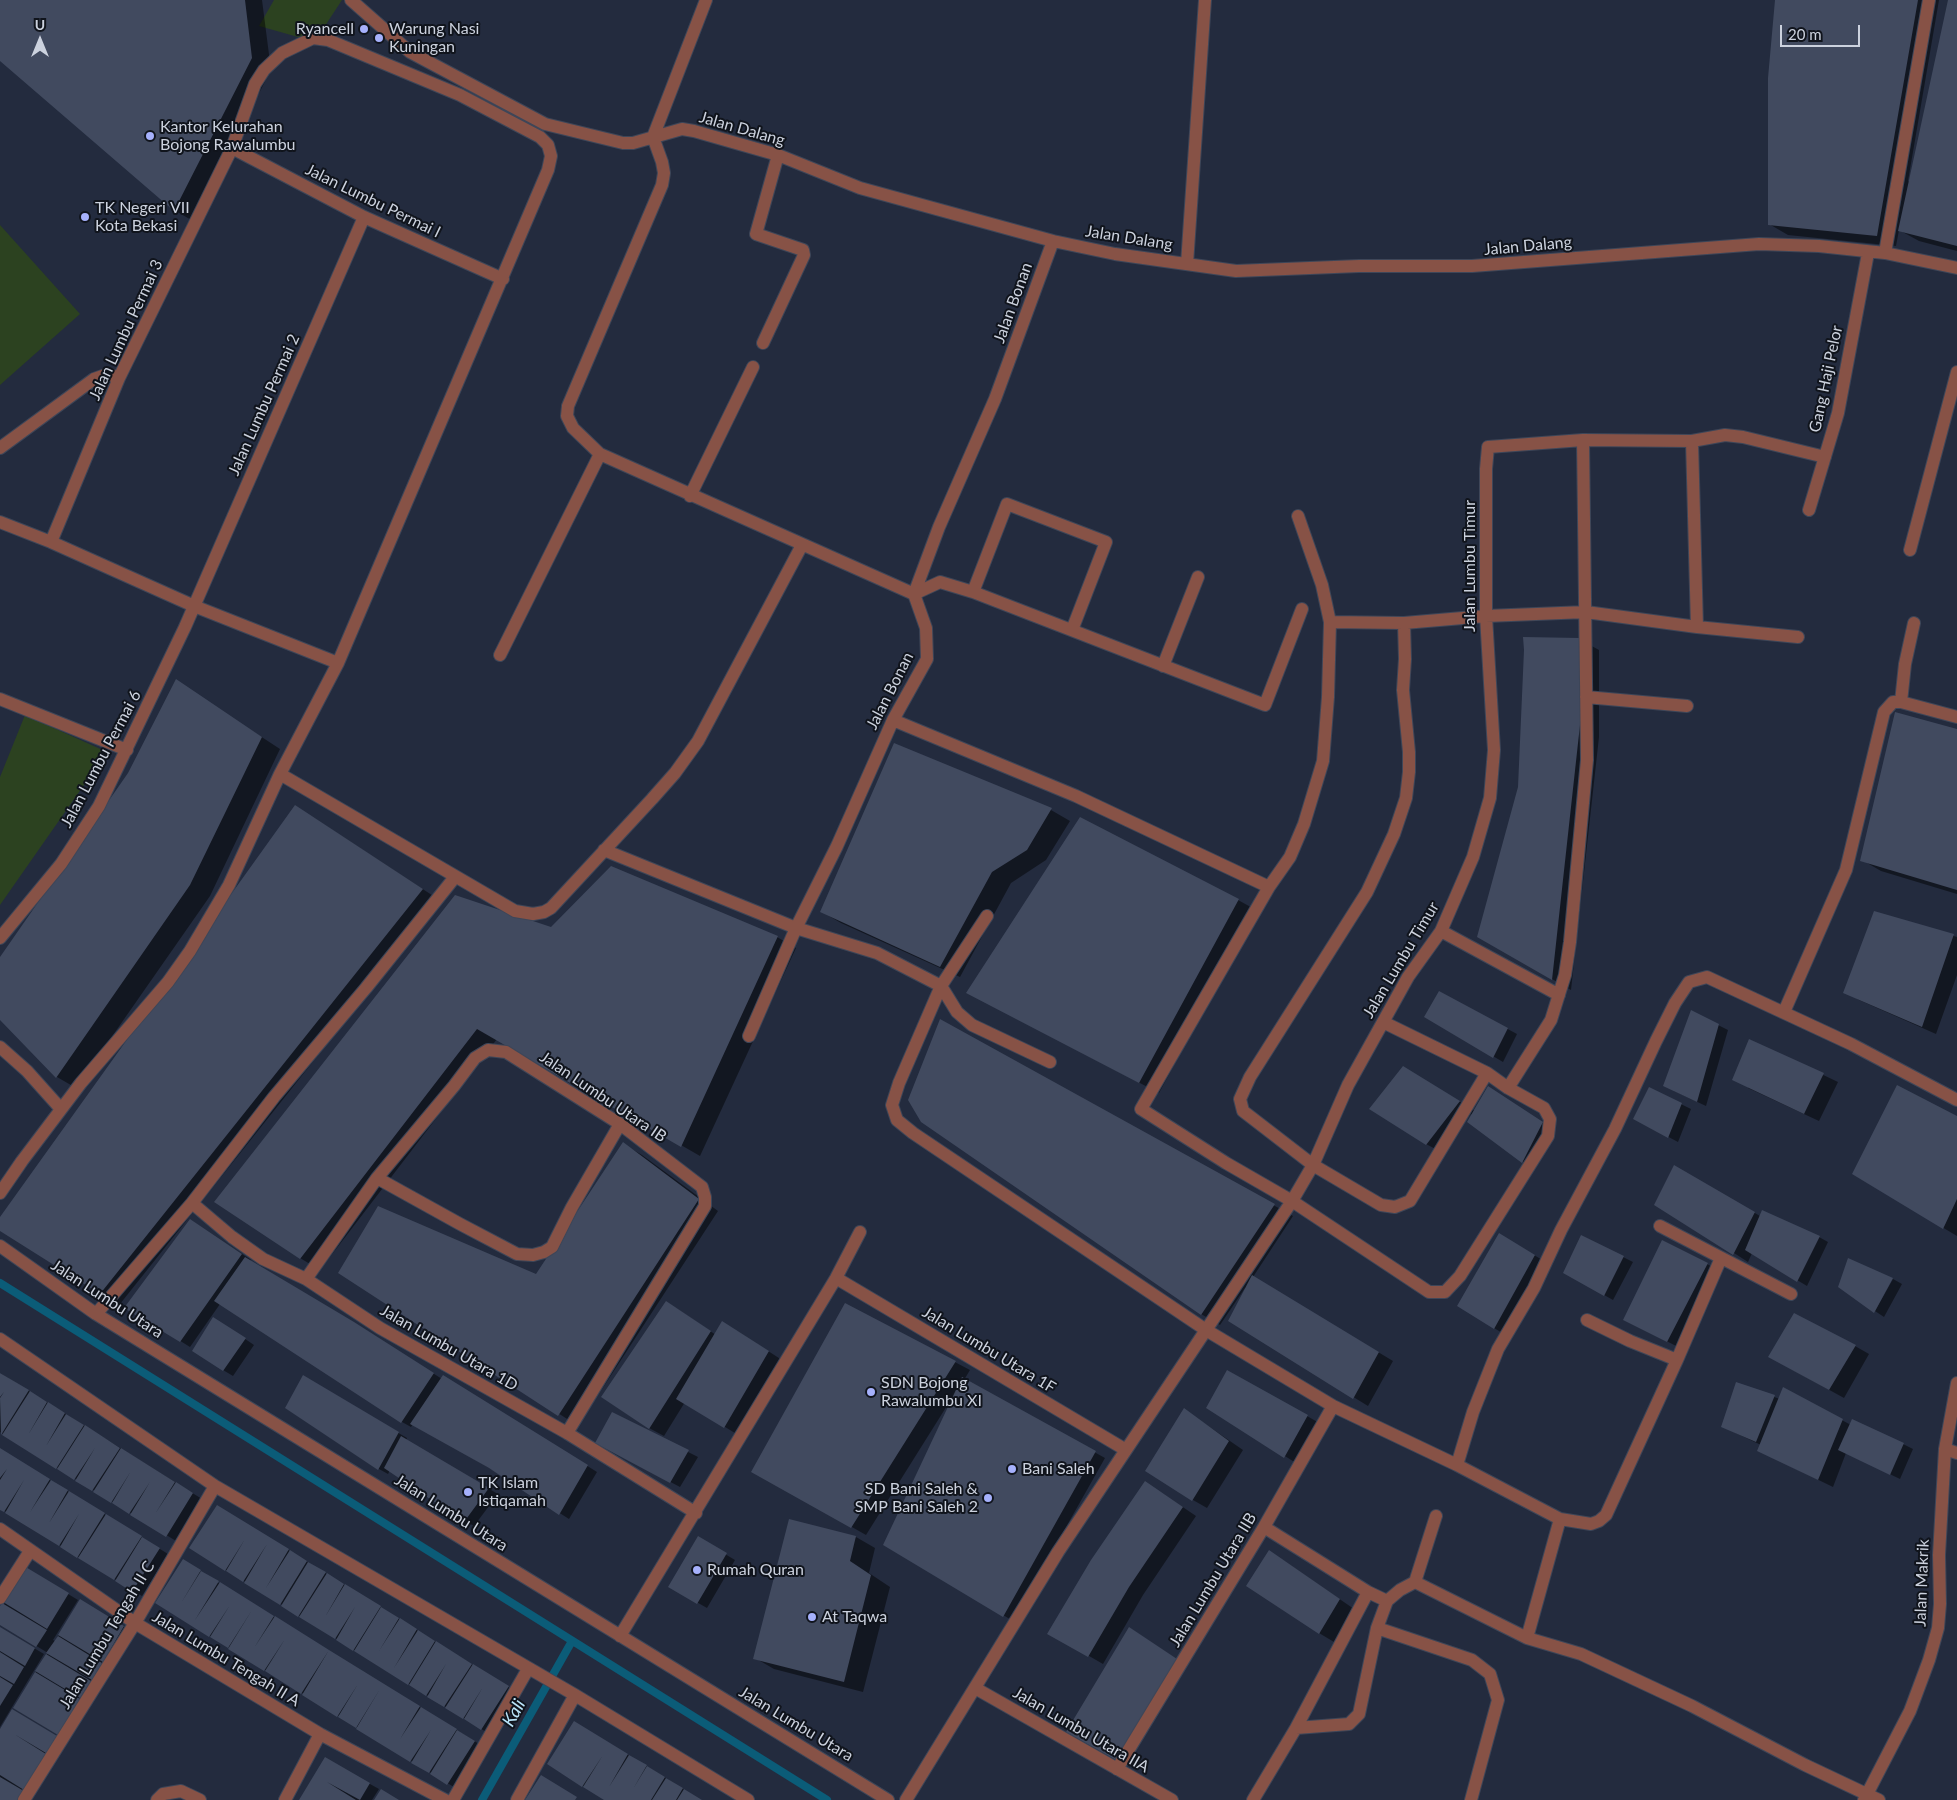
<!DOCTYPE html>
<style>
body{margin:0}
#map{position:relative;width:1957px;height:1800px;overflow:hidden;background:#232b3e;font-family:Lato,sans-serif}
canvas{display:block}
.north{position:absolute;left:15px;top:15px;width:50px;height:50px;-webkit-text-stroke:4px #10141c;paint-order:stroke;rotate:0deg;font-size:14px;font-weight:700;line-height:20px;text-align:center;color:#ccd2de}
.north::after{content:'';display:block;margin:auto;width:18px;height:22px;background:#ccd2de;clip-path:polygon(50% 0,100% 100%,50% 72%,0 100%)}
.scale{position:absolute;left:1780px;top:25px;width:80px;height:22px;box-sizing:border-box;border:2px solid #ccd2de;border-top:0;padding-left:6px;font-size:15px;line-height:18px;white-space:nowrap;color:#ccd2de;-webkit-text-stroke:4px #10141c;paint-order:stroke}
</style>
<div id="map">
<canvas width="1957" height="1800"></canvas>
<div class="north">U</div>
<div class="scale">20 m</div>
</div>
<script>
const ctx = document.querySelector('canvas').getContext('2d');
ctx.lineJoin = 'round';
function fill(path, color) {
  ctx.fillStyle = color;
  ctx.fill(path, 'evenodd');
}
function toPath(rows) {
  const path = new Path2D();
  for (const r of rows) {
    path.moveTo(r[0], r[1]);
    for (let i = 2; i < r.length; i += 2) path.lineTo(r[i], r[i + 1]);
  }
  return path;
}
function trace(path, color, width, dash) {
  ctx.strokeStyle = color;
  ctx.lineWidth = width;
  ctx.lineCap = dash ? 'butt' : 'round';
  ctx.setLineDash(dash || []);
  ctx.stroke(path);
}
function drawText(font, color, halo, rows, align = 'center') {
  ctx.font = font + ' Lato,sans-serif';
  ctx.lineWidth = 4;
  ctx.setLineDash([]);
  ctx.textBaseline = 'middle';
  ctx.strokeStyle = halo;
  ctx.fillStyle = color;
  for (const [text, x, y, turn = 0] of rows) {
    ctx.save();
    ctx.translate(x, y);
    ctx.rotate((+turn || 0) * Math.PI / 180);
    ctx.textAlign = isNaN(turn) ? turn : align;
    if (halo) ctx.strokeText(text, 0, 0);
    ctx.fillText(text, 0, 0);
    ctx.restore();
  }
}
const green = toPath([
 [274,0,342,0,321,32,298,37,259,26],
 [0,225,80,314,0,385],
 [25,715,107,752,0,905,0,777]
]);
const shadow = toPath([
 [0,0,262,0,271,70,193,221,174,210,0,59],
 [1777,0,1939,0,1908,181,1910,182,1949,0,1957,0,1957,251,1919,241,1899,230,1896,246,1788,235,1769,224],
 [1579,639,1599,650,1599,737,1571,990,1478,936,1519,787],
 [176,681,280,749,210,896,76,1088,57,1077,0,1018,0,959,129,773],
 [1957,730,1957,894,1881,871,1862,860],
 [894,745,1051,810,1070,821,1046,860,1011,883,960,977,841,923,822,912],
 [314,818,441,901,120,1304,0,1230,0,1219],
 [1238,900,1258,911,1159,1093,987,1003],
 [1874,913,1957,937,1957,975,1936,1034,1859,1000,1845,992],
 [552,929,777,937,796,948,700,1156,497,1039,320,1270,300,1258],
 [1440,993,1517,1034,1503,1062,1425,1016],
 [941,1021,1293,1216,1253,1277,1393,1361,1368,1406,1230,1321,1246,1289,1245,1288,1220,1325,1201,1314],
 [1718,1025,1728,1030,1706,1106,1674,1091],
 [1750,1040,1838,1082,1819,1121,1748,1088],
 [1418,1076,1475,1111,1497,1093,1552,1129,1532,1168,1468,1122,1473,1115,1471,1114,1441,1152,1426,1144],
 [1650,1089,1691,1109,1678,1142,1644,1124],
 [1957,1117,1957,1236,1853,1174],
 [623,1144,642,1155,718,1211,578,1426,340,1272,536,1276],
 [1674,1166,1760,1216,1819,1237,1828,1242,1807,1286,1752,1253,1748,1262,1734,1253],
 [191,1220,251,1260,250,1261,364,1329,442,1379,453,1382,597,1472,569,1519,491,1469,413,1424,411,1427,402,1422,220,1304,190,1347,126,1307],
 [1663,1241,1722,1272,1682,1349,1639,1327],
 [1514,1243,1549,1264,1509,1337,1494,1328],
 [1623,1257,1633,1262,1613,1300,1565,1273],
 [1893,1279,1902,1284,1884,1317,1875,1311],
 [846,1305,970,1370,964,1380,1105,1458,1013,1621,885,1544,951,1402,950,1401,866,1535,753,1471],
 [676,1308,716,1335,737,1331,782,1360,738,1435,685,1402,664,1436,649,1428],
 [223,1324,254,1345,233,1376,223,1370],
 [1855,1346,1869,1354,1844,1398,1784,1365],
 [1228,1371,1321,1424,1299,1465,1208,1407],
 [0,1373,202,1499,176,1541,0,1432],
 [303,1377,407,1438,406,1441,498,1494,474,1526,465,1521,390,1470,388,1474,379,1469,286,1407],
 [1736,1384,1780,1399,1784,1389,1851,1425,1903,1444,1913,1449,1900,1479,1846,1453,1833,1487,1759,1451,1761,1445,1723,1427],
 [1185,1410,1243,1450,1207,1508,1193,1500],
 [613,1414,698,1457,680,1487,606,1448],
 [0,1449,168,1554,142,1596,0,1508],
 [1159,1491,1196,1516,1143,1595,1103,1664,1049,1633],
 [227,1512,513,1690,491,1735,191,1548],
 [856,1537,875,1548,869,1573,890,1587,863,1692,774,1669,755,1658],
 [698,1538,735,1560,707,1608,670,1587],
 [1283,1560,1354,1609,1334,1642,1319,1633],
 [183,1561,484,1747,457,1789,157,1603],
 [25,1568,78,1600,53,1640,55,1641,80,1601,133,1632,68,1740,14,1708,48,1653,0,1624,0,1609],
 [0,1628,44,1654,0,1727],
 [13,1711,66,1742,31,1800,0,1800,0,1732],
 [584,1728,674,1783,700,1800,606,1800,549,1764],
 [325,1759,379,1789,372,1800,301,1800]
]);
const stream = toPath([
 [0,1283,827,1800],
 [482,1800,572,1641]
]);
const building = toPath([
 [0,0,245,0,252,58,174,211,0,61],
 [1775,0,1918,0,1877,236,1768,225,1768,78],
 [1948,0,1957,0,1957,246,1898,231],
 [1523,637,1580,638,1580,725,1552,980,1477,937,1518,787,1524,650],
 [176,679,262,737,190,885,56,1078,0,1020,0,957,128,773],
 [1895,712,1957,729,1957,890,1860,861],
 [894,743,1052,808,1027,850,992,872,940,967,820,912],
 [295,805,423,889,100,1294,0,1231,0,1217],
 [1080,817,1239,899,1139,1083,966,993],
 [611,866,778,936,681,1147,477,1029,300,1259,214,1202,455,895,551,927],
 [1874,911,1954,934,1922,1027,1843,993],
 [1439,991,1508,1028,1493,1058,1424,1017],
 [1691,1010,1719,1024,1697,1102,1663,1086],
 [940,1019,1275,1204,1201,1315,921,1122,908,1100],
 [1749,1039,1824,1073,1804,1114,1732,1080],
 [1403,1066,1460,1101,1426,1145,1369,1109],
 [1897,1085,1957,1116,1957,1199,1943,1229,1852,1174],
 [1488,1086,1543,1122,1522,1163,1467,1122],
 [1649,1087,1682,1103,1668,1138,1633,1119],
 [623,1142,699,1199,558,1416,338,1273,378,1206,536,1274],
 [1674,1165,1755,1212,1733,1255,1654,1205],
 [1762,1210,1820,1236,1797,1282,1745,1250],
 [190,1219,242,1254,180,1342,124,1308],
 [1499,1233,1535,1255,1494,1329,1457,1306],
 [1581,1235,1624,1256,1604,1296,1563,1273],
 [1662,1240,1708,1263,1667,1342,1623,1320],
 [245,1257,354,1322,434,1373,401,1423,214,1301],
 [1848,1258,1893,1278,1874,1313,1838,1287],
 [1252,1275,1379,1352,1353,1399,1228,1321],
 [666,1301,711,1331,649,1429,601,1397],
 [845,1303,956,1361,851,1528,751,1472],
 [1794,1313,1856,1345,1829,1390,1768,1357],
 [213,1317,246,1338,223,1371,192,1351],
 [722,1321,769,1351,724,1428,676,1399],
 [1227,1370,1308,1415,1284,1458,1206,1408],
 [0,1373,29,1390,1,1435,0,1398,4,1392,0,1397],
 [303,1375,399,1432,378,1470,285,1408],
 [443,1375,588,1465,559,1515,489,1468,410,1424],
 [962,1377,1096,1451,1003,1617,883,1545],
 [1736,1382,1775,1395,1756,1442,1721,1427],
 [1783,1387,1843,1419,1818,1480,1757,1451],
 [30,1391,47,1402,28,1435,48,1402,65,1413,46,1446,66,1414,84,1425,56,1469,2,1435],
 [1184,1408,1229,1441,1192,1501,1145,1471],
 [612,1412,689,1450,670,1483,595,1443],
 [1852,1419,1904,1443,1890,1475,1838,1450],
 [85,1425,120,1448,92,1491,75,1481,95,1448,74,1480,57,1469],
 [401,1436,489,1488,464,1522,384,1468],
 [0,1448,50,1479,30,1512,51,1480,68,1490,49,1523,69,1491,105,1513,77,1558,60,1547,79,1514,59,1546,5,1513,24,1480,4,1512,0,1510,0,1480,7,1469,0,1478],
 [121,1448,175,1482,155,1514,176,1482,193,1493,166,1537,130,1515,150,1482,129,1514,112,1503,131,1471,111,1503,93,1492],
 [1145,1481,1183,1507,1129,1587,1088,1657,1047,1634,1091,1560],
 [217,1505,289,1549,266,1588,290,1550,307,1561,280,1605,244,1583,267,1544,243,1582,226,1571,245,1539,225,1571,189,1548],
 [106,1514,142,1536,114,1580,78,1558],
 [789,1519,856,1536,850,1561,871,1575,844,1682,753,1659],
 [698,1536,727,1553,697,1604,668,1587],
 [142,1537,160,1548,132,1592,115,1581],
 [1269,1550,1340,1599,1319,1634,1246,1586],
 [183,1559,201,1570,181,1603,201,1571,219,1581,195,1620,220,1582,274,1616,254,1648,275,1616,329,1650,301,1694,265,1671,285,1639,264,1671,228,1649,252,1610,228,1648,210,1637,230,1605,209,1637,155,1603],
 [308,1562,326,1572,298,1617,281,1606],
 [24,1566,69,1593,47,1629,3,1602],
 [327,1573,344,1584,325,1617,345,1584,381,1606,353,1651,336,1640,355,1607,335,1639,299,1617],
 [80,1599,124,1626,103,1662,58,1635,69,1617,101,1637,69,1617],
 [2,1603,47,1630,36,1647,0,1625,0,1606],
 [381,1607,399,1618,379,1651,400,1618,417,1629,394,1668,418,1630,435,1641,408,1685,354,1651],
 [0,1627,35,1648,25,1666,0,1651],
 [1129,1627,1177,1659,1116,1760,1066,1732],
 [58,1636,102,1663,92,1680,46,1653],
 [436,1641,472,1664,444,1707,427,1697,446,1664,426,1696,409,1685],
 [329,1650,402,1695,400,1700,402,1695,420,1706,400,1739,421,1707,457,1729,429,1773,411,1763,431,1730,410,1762,356,1729,380,1689,356,1728,338,1717,358,1684,337,1717,302,1695],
 [0,1652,24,1667,14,1684,0,1676],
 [46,1654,91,1681,80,1698,35,1671],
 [473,1664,509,1686,481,1730,464,1719,483,1687,463,1719,445,1708],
 [35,1672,80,1699,58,1735,13,1708],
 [0,1677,13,1685,0,1706],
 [12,1709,57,1736,46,1753,14,1734,46,1754,24,1790,0,1775,0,1729],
 [574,1721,628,1754,609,1787,629,1755,647,1765,633,1789,647,1766,665,1777,651,1800,604,1800,583,1787,603,1755,582,1787,547,1764],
 [457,1730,475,1741,447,1785,430,1774],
 [325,1757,370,1783,360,1800,327,1782,356,1800,299,1800],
 [541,1775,577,1797,575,1800,525,1800],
 [0,1777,24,1791,18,1800,0,1800],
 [666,1778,683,1788,676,1800,652,1800],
 [381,1789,399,1800,374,1800],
 [684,1789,702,1800,677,1800]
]);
const minor = toPath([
 [351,0,410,52,545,124,623,143,633,143,682,129,694,131,778,155,860,188,1053,241,1115,254,1236,271,1359,266,1472,266,1759,244,1819,246,1885,253,1957,268],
 [706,0,653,137,662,162,664,173,662,185,568,406,567,416,573,428,600,454,914,594,940,582,973,592,1265,705,1302,609],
 [232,148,364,217,503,279],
 [1885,253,1929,0],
 [1187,264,1205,0],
 [763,343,804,255,803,250,756,234,778,155],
 [1692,441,1725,435,1743,437,1825,457],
 [0,448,94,379,108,374,119,378],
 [690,496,753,367],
 [1809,510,1838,413,1868,253],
 [1298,516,1322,585,1330,622,1328,697,1323,761,1304,824,1290,857,1269,887,1141,1109,1226,1163,1292,1201,1429,1292,1445,1292,1460,1276,1548,1136,1550,1119,1544,1108,1508,1088,1487,1073,1383,1022],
 [0,522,51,542,194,606,338,663],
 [1910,550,1957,372],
 [973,592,1007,504,1106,542,1072,630],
 [1330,622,1404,623,1486,616,1586,612,1697,627,1798,637],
 [1404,623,1405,659,1403,690,1409,752,1409,772,1406,798,1394,834,1367,892,1250,1077,1240,1099,1243,1111,1313,1165,1381,1205,1395,1207,1410,1201,1487,1073],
 [500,655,600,454],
 [1163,666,1198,577],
 [1586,697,1687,706],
 [0,699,127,750],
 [1901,702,1905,664,1914,623],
 [893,720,1076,796,1269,887],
 [280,774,515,911,533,914,544,912,551,908,652,799,675,773,698,741,802,545],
 [604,850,796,928,877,953,941,986,957,1012,972,1025,1050,1062],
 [987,916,941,986,899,1083,892,1105,897,1120,913,1133,1206,1330,1333,1406,1457,1465,1560,1519,1591,1524,1599,1521,1606,1515,1677,1360,1721,1258],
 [1441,931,1559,995],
 [0,938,61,864,99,806,185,627,364,217],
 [1784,1012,1846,870,1884,712,1893,702,1901,702,1957,717],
 [749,1036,796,928,837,846,893,720,927,659,926,628,914,594,939,527,995,399,1053,241],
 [0,1047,27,1071,61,1109],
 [1508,1088,1551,1020,1565,975,1570,942,1587,760,1583,440,1692,441,1697,627],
 [377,1178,460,1224,517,1254,533,1255,544,1252,552,1247,572,1207,620,1124],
 [0,1193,22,1161,81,1083,168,982,190,951,229,885,280,774,338,663,548,170,551,156,548,145,540,137,460,95,328,40,313,38,282,53,264,70,255,84,232,148,119,378,51,542],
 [192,1203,232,1237,263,1259,306,1279,380,1328,567,1433,696,1513],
 [1660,1226,1791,1294],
 [0,1246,96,1314,888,1800],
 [836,1278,1126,1450],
 [306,1279,377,1178,454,1086,475,1058,488,1050,506,1052,620,1124,702,1187,705,1197,705,1206,567,1433],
 [96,1314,192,1203,274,1097,366,988,455,877],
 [1587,1320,1630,1341,1677,1360],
 [0,1339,215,1486,575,1695,748,1800],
 [1945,1449,1957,1453],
 [1457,1465,1473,1412,1498,1349,1534,1288,1561,1230,1615,1129,1656,1041,1675,1003,1689,982,1707,977,1851,1044,1957,1100],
 [1264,1527,1368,1592,1387,1601],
 [0,1529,135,1623,320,1734,445,1800],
 [1415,1582,1527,1638,1581,1654,1692,1706,1805,1765,1879,1800],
 [0,1598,30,1551],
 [1377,1628,1472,1660,1490,1674,1498,1700,1471,1800],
 [620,1636,836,1278,860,1232],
 [1527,1638,1560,1519],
 [975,1688,1172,1800],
 [1296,1728,1349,1724,1359,1714,1377,1628,1387,1601,1400,1590,1415,1582,1436,1516],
 [1117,1769,1264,1527,1333,1406],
 [24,1800,135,1623,215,1486],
 [157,1800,163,1794,181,1791,200,1800],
 [285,1800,320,1734],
 [453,1800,528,1669],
 [517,1800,575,1695],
 [906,1800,1058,1552,1292,1201,1313,1165,1348,1085,1408,977,1441,931,1473,857,1490,798,1494,750,1486,616,1486,469,1488,447,1583,440],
 [1253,1800,1296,1728,1368,1592],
 [1864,1800,1910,1711,1929,1660,1938,1628,1940,1604,1939,1555,1945,1449,1957,1383]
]);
const markers = [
 [364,29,5,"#a6b1fc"],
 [379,38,5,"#a6b1fc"],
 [150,136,5,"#a6b1fc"],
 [85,217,5,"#a6b1fc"],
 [871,1392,5,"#a6b1fc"],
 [1012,1469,5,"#a6b1fc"],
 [468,1492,5,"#a6b1fc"],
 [988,1498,5,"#a6b1fc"],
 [697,1570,5,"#a6b1fc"],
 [812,1617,5,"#a6b1fc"]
];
const poiNames = [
 ["Ryancell",354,29,"right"],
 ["Warung Nasi",389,29],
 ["Kuningan",389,47],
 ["Kantor Kelurahan",160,127],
 ["Bojong Rawalumbu",160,145],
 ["TK Negeri VII",95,208],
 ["Kota Bekasi",95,226],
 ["SDN Bojong",881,1383],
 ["Rawalumbu XI",881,1401],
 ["Bani Saleh",1022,1469],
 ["TK Islam",478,1483],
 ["Istiqamah",478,1501],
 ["SD Bani Saleh &",978,1489,"right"],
 ["SMP Bani Saleh 2",978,1507,"right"],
 ["Rumah Quran",707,1570],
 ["At Taqwa",822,1617]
];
const streetNames = [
 ["Jalan Dalang",742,129,16],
 ["Jalan Lumbu Permai I",373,201,26],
 ["Jalan Dalang",1129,238,9],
 ["Jalan Dalang",1528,246,-5],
 ["Jalan Bonan",1013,303,-70],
 ["Jalan Lumbu Permai 3",126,330,-65],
 ["Gang Haji Pelor",1826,379,-78],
 ["Jalan Lumbu Permai 2",264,405,-66],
 ["Jalan Lumbu Timur",1470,566,-90],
 ["Jalan Bonan",890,691,-63],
 ["Jalan Lumbu Permai 6",101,759,-62],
 ["Jalan Lumbu Timur",1401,960,-59],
 ["Jalan Lumbu Utara IB",603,1097,34],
 ["Jalan Lumbu Utara",107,1299,33],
 ["Jalan Lumbu Utara 1D",449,1348,30],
 ["Jalan Lumbu Utara 1F",989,1350,31],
 ["Jalan Lumbu Utara",451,1513,32],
 ["Jalan Lumbu Utara IIB",1213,1580,-59],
 ["Jalan Makrik",1922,1583,-88],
 ["Jalan Lumbu Tengah II C",107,1635,-59],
 ["Jalan Lumbu Tengah II A",226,1659,31],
 ["Jalan Lumbu Utara",796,1724,31],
 ["Jalan Lumbu Utara IIA",1081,1730,30]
];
const waterNames = [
 ["Kali",514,1713,-61]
];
fill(green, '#2c4220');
fill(shadow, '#0007');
trace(stream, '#0b5c78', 8);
fill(building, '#414a5f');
trace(minor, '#3e4658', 14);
trace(minor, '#875246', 12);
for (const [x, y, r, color] of markers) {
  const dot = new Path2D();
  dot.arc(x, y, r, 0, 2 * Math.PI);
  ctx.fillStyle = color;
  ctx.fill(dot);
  trace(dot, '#10141c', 2);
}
drawText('16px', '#ccd2de', '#10141c', poiNames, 'left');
drawText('16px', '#ccd2de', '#10141c', streetNames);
drawText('italic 18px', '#bae5fa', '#10141c', waterNames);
</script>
